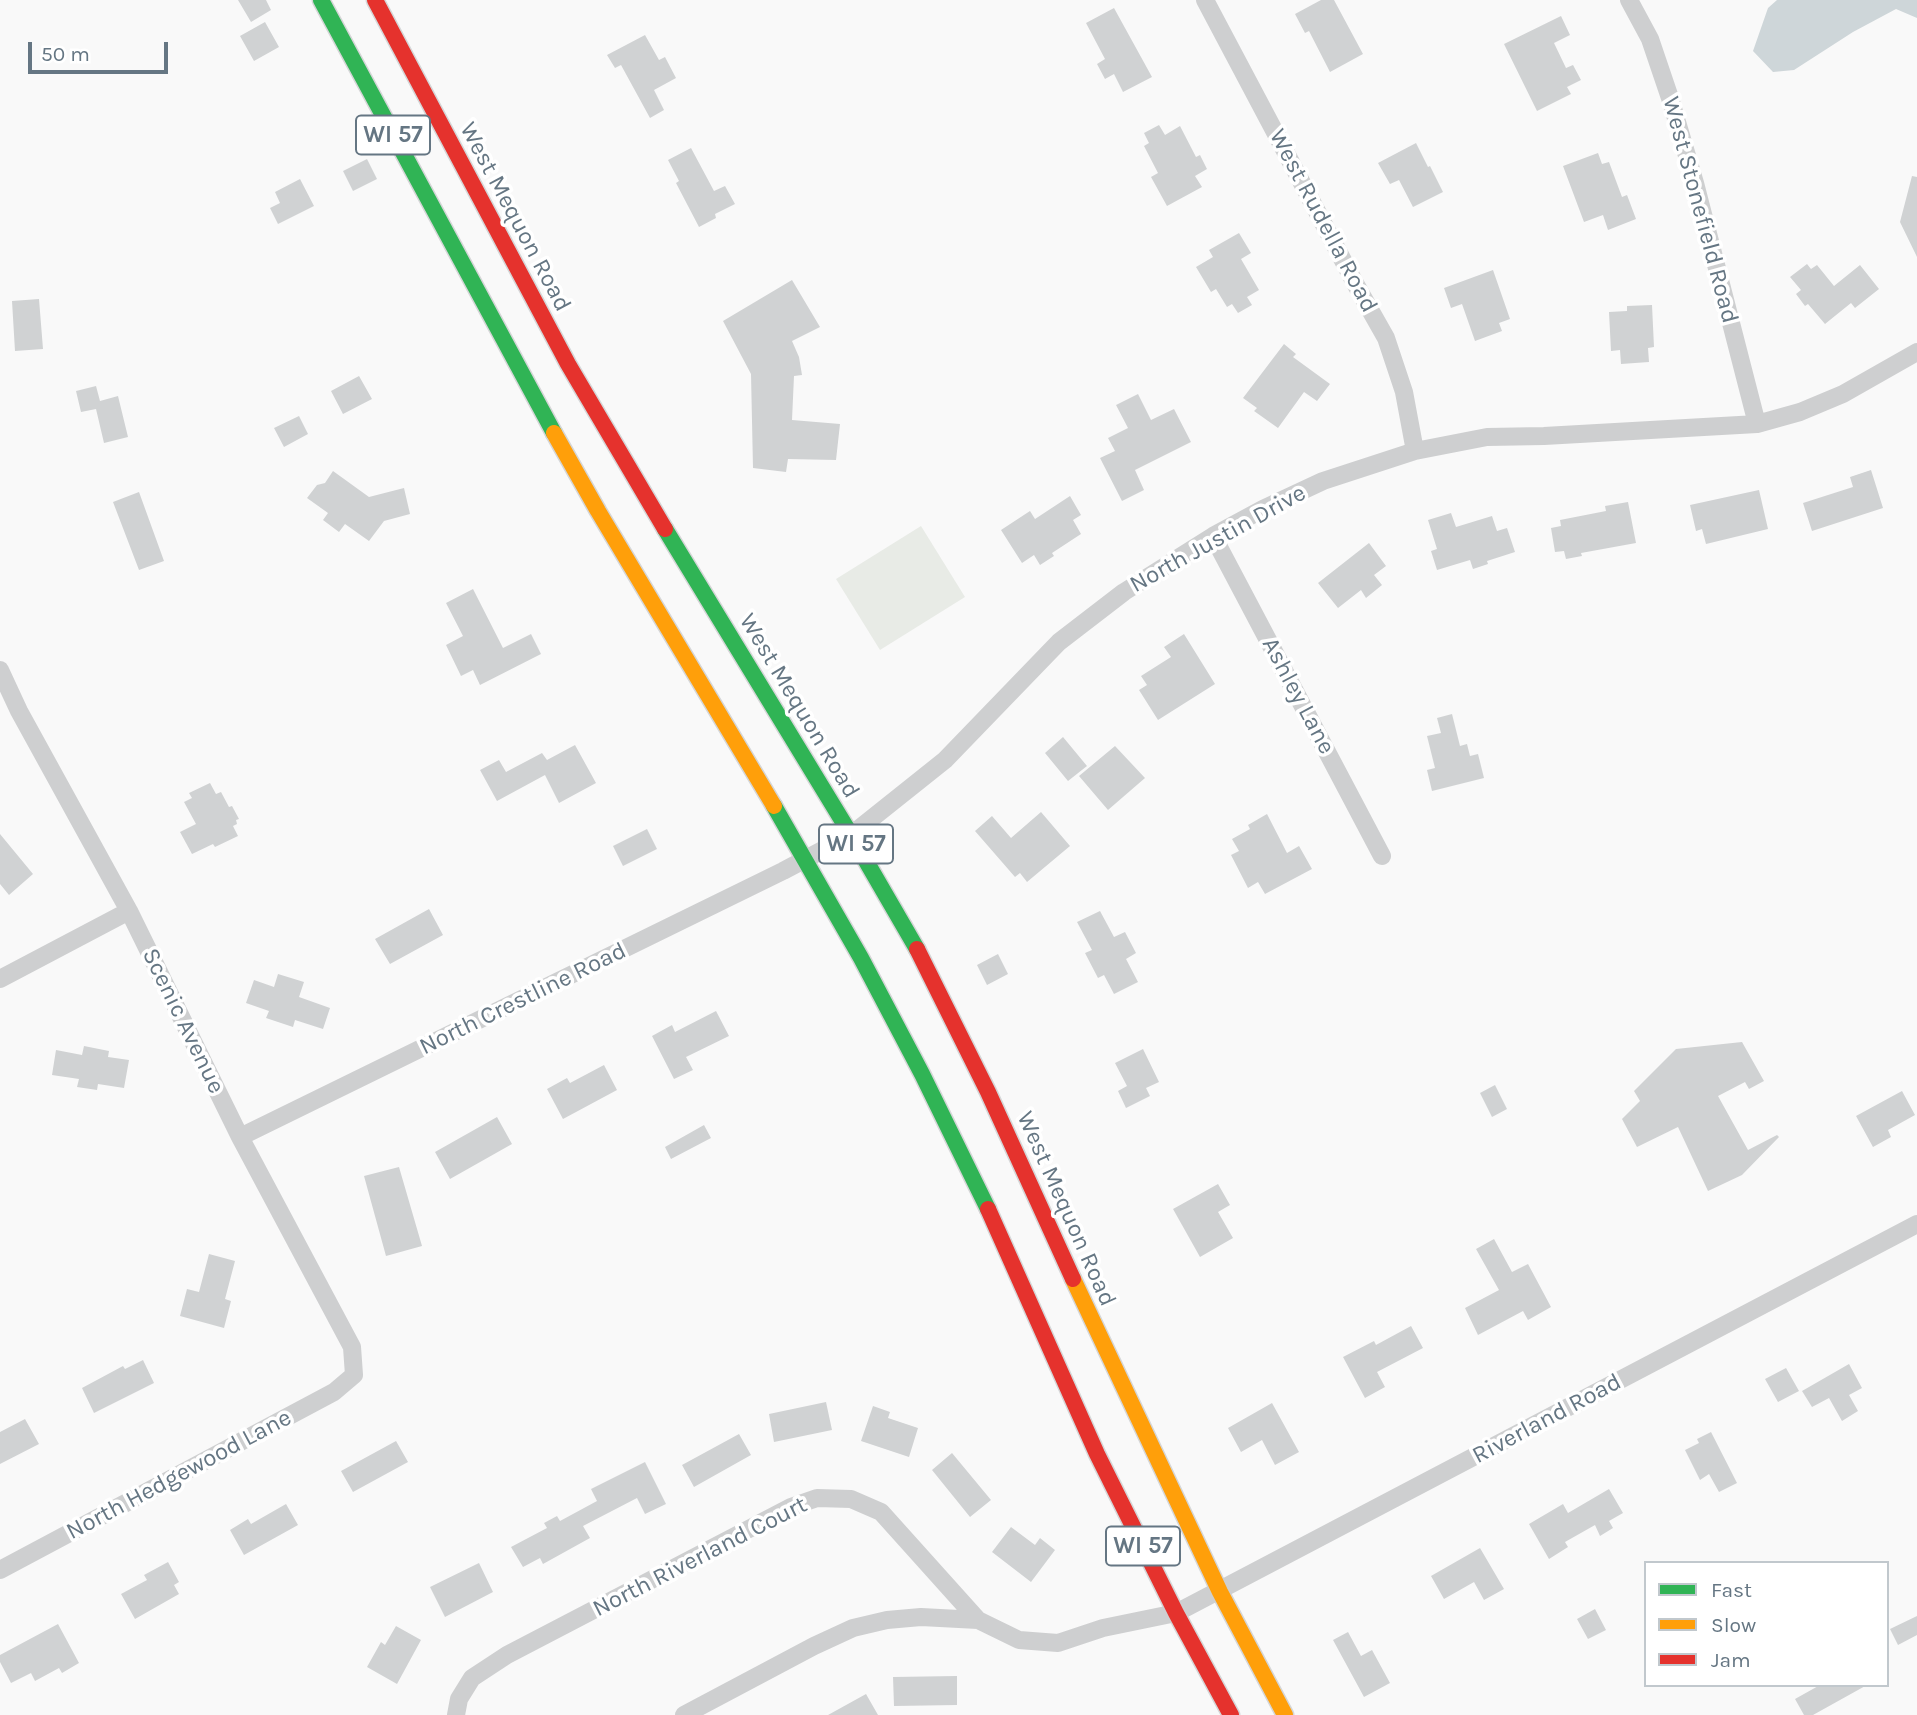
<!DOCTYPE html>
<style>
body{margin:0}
#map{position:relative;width:1917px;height:1715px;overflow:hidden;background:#f9f9f9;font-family:Karla,sans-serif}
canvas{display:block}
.legend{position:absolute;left:1644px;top:1561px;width:245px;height:126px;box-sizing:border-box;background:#fff;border:2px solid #c1c8cd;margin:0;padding:9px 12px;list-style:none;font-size:21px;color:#657683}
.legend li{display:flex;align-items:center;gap:14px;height:35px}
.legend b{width:35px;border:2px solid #c1c8cd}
.scale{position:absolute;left:28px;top:42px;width:140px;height:32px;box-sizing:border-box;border:4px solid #657683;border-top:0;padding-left:9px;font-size:21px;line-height:24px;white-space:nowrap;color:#657683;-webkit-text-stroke:5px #fff;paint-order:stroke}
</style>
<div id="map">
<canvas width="1917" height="1715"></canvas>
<ul class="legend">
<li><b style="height:9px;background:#30b455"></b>Fast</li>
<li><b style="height:9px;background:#ff9f0a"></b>Slow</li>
<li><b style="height:9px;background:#e5322d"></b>Jam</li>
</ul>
<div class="scale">50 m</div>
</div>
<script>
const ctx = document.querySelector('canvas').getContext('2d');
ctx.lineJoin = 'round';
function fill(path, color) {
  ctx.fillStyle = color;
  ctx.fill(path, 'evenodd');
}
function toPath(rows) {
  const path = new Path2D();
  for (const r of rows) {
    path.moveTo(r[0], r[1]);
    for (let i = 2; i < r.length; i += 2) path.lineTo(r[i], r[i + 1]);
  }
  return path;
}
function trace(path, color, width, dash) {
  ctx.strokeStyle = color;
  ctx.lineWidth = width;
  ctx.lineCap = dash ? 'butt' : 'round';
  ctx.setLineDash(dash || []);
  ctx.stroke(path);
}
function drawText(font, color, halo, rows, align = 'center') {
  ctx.font = font + ' Karla,sans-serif';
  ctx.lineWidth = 7;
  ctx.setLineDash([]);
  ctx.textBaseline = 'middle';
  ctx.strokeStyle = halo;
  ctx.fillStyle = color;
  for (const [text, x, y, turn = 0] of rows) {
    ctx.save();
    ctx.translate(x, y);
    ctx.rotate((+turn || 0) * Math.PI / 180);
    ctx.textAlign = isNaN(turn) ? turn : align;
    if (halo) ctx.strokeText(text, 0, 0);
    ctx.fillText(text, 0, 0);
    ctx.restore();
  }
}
const green = toPath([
 [921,526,965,597,880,650,836,579]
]);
const water = toPath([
 [1777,0,1917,0,1917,18,1896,9,1853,32,1794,70,1773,72,1753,51,1768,8]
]);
const building = toPath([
 [238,0,266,0,271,10,251,22],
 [1321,0,1334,0,1363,54,1330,72,1309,31,1305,33,1295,14],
 [1114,8,1152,77,1123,92,1114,74,1105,79,1097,64,1105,59,1086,23],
 [1561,16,1570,35,1554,43,1566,68,1573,65,1581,80,1567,87,1571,94,1537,111,1504,44],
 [265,22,279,47,254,61,240,36],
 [645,35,659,60,665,57,676,78,654,90,664,110,650,118,621,65,615,68,607,55],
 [1159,125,1165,135,1180,126,1196,157,1200,155,1207,169,1195,176,1202,187,1167,206,1151,177,1158,173,1144,146,1149,143,1144,133],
 [1416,143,1428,167,1430,166,1443,192,1413,207,1399,180,1390,184,1378,163],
 [691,148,714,191,725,186,735,204,715,214,716,218,699,227,676,183,679,181,668,160],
 [1598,153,1602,164,1609,162,1622,197,1627,195,1636,219,1608,230,1603,215,1584,222,1563,166],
 [367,159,377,179,353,191,343,171],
 [1912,176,1917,177,1917,257,1900,222],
 [300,179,314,206,278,224,270,208,280,203,275,192],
 [1239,233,1251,253,1241,259,1259,290,1247,297,1252,305,1238,313,1232,304,1227,307,1216,289,1211,292,1196,267,1213,257,1209,250],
 [1807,264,1811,269,1817,265,1834,286,1860,265,1879,289,1855,308,1851,303,1825,324,1808,304,1805,306,1796,294,1801,290,1790,277],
 [1493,270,1510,319,1499,323,1502,331,1475,341,1462,304,1451,308,1444,288],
 [792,280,820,327,792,341,799,357,802,375,794,376,792,420,840,424,836,460,788,459,786,472,753,468,751,374,723,321],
 [39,299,43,349,15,351,12,301],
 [1652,305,1654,347,1648,348,1649,362,1621,364,1620,350,1611,351,1609,312,1627,311,1627,306],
 [1284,344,1296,354,1293,357,1330,384,1317,401,1304,392,1278,428,1254,411,1257,408,1243,398],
 [359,376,372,399,343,414,331,391],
 [96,386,100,401,118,396,128,437,104,443,96,409,81,412,76,391],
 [1138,394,1151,420,1174,409,1191,442,1135,470,1144,490,1122,501,1100,458,1115,451,1108,438,1128,428,1116,405],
 [299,416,308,434,284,447,274,428],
 [1871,470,1883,508,1812,531,1803,503,1853,487,1850,477],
 [333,471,369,497,404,488,410,514,384,521,369,541,345,524,339,532,323,520,328,513,307,498,317,485,325,483],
 [1759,490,1768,529,1706,544,1702,529,1696,531,1690,505],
 [139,492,164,561,139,570,113,502],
 [1070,496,1081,515,1073,520,1081,534,1052,553,1054,556,1040,565,1034,555,1022,563,1001,530,1030,511,1035,519],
 [1628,502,1636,543,1581,553,1582,556,1566,559,1564,551,1555,552,1551,528,1561,526,1560,520,1606,511,1605,506],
 [1451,513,1456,527,1492,516,1497,531,1507,528,1515,552,1487,561,1488,564,1473,569,1470,560,1437,570,1431,551,1437,549,1428,520],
 [1369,543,1386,566,1374,575,1382,585,1366,598,1361,590,1338,608,1318,583],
 [473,589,503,648,531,634,541,654,480,685,473,670,461,676,446,645,463,636,446,603],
 [1184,634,1215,684,1158,720,1139,690,1147,685,1141,676,1171,657,1164,647],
 [1452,714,1460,746,1467,744,1470,756,1478,754,1484,778,1432,791,1427,770,1435,768,1427,736,1441,733,1437,718],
 [1063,737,1087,766,1068,781,1045,753],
 [575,745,596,783,559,803,545,775,497,801,480,770,499,760,506,772,542,753,547,760],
 [1115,746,1145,778,1108,810,1079,776],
 [210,783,216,794,221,792,229,807,232,806,239,819,236,820,237,824,233,826,238,836,215,847,213,844,192,854,180,832,196,824,184,802,192,798,189,793],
 [1041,812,1070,846,1027,882,1020,873,1015,877,975,831,992,816,1011,838],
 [1267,814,1287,853,1299,846,1312,869,1265,894,1258,882,1248,888,1231,855,1239,851,1232,839,1250,829,1248,825],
 [647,829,657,849,623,866,613,846],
 [0,834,33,874,9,895,0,884],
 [429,909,443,935,390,964,375,939],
 [1100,911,1114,937,1125,932,1136,953,1126,959,1138,982,1114,994,1104,975,1098,978,1085,953,1092,950,1077,922],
 [998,954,1008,974,987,985,977,965],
 [278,974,304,982,299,997,330,1008,323,1029,295,1020,293,1027,266,1018,269,1011,246,1003,254,980,274,987],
 [716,1011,729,1036,686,1057,693,1070,674,1079,652,1036,672,1025,675,1032],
 [1742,1042,1764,1081,1749,1089,1745,1082,1718,1096,1748,1150,1777,1135,1779,1137,1742,1175,1708,1191,1678,1127,1637,1147,1622,1119,1640,1101,1634,1091,1676,1049],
 [84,1046,109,1051,108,1057,129,1060,124,1088,98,1084,97,1090,77,1087,79,1079,52,1075,56,1050,82,1055],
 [1143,1049,1159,1082,1146,1088,1150,1096,1126,1108,1118,1091,1127,1086,1115,1063],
 [604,1065,617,1090,563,1119,547,1089,567,1078,570,1083],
 [1495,1085,1507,1109,1492,1117,1480,1093],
 [1902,1091,1915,1115,1888,1130,1891,1137,1873,1147,1856,1116],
 [497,1117,512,1144,450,1179,435,1152],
 [704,1125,711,1138,671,1159,665,1147],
 [399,1167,422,1246,386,1256,364,1176],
 [1218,1184,1230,1205,1218,1212,1233,1238,1200,1257,1173,1209],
 [1494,1239,1512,1272,1528,1264,1551,1307,1528,1320,1523,1311,1478,1335,1465,1308,1499,1290,1476,1249],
 [209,1254,235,1261,225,1299,231,1301,224,1328,180,1316,187,1289,199,1292],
 [1411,1326,1423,1348,1377,1372,1385,1387,1365,1398,1343,1357,1374,1341,1376,1345],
 [143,1360,154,1383,94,1413,82,1388,123,1366,125,1369],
 [1849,1364,1862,1388,1849,1395,1858,1411,1842,1421,1829,1398,1812,1407,1802,1391],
 [1786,1368,1799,1391,1778,1402,1765,1379],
 [826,1402,832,1430,774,1442,769,1414],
 [1272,1403,1299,1452,1275,1465,1262,1440,1241,1452,1228,1428],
 [873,1406,890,1412,888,1418,918,1428,909,1457,861,1441],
 [25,1419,39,1444,0,1464,0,1432],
 [1711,1432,1737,1483,1719,1492,1709,1474,1700,1480,1685,1450,1699,1443,1697,1439],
 [739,1434,751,1455,694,1487,682,1465],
 [396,1441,408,1462,353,1492,341,1471],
 [952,1453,991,1500,970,1517,932,1470],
 [645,1462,666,1504,645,1514,637,1498,583,1526,590,1538,543,1564,540,1558,523,1567,511,1547,547,1528,544,1523,557,1516,560,1521,597,1501,591,1489],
 [1609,1489,1623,1513,1609,1521,1613,1528,1600,1536,1595,1525,1565,1542,1568,1547,1549,1559,1529,1524,1563,1504,1568,1513],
 [286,1504,298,1525,244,1555,230,1530,248,1519,251,1524],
 [1011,1527,1035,1545,1040,1538,1055,1550,1031,1582,992,1552],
 [1480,1548,1504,1589,1484,1600,1474,1582,1444,1599,1431,1576],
 [168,1562,179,1582,174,1585,179,1594,135,1619,121,1594,147,1580,144,1575],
 [479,1563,493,1592,445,1617,430,1587],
 [1595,1609,1606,1630,1588,1639,1577,1619],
 [1917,1616,1917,1635,1898,1645,1890,1629],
 [58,1624,79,1663,62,1673,59,1668,35,1681,31,1673,11,1683,0,1662,0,1655],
 [396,1626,421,1640,397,1684,367,1667,381,1642,385,1645],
 [1348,1632,1361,1656,1372,1650,1390,1683,1364,1697,1333,1640],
 [957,1676,957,1705,894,1706,893,1677],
 [1820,1685,1867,1685,1813,1715,1804,1715,1795,1699],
 [866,1694,878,1715,828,1715]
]);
const street = toPath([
 [1205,0,1356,285,1386,338,1404,392,1415,451],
 [1629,0,1650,39,1670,98,1695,183,1757,424],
 [1213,536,1382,856],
 [0,670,19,711,129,911,240,1137,352,1347,354,1375,334,1392,0,1570],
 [0,979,129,911],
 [240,1137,783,871,851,835,945,760,1059,642,1124,592,1213,536,1263,509,1323,481,1415,451,1487,437,1544,436,1757,424,1800,412,1843,394,1917,352],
 [978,1620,1019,1640,1058,1643,1103,1628,1176,1613,1917,1224],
 [456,1715,459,1699,472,1678,507,1655,791,1507,817,1498,851,1499,881,1512,978,1620,921,1617,887,1620,853,1628,814,1646,684,1715]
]);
const fast = toPath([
 [321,0,554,433],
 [665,529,851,835,917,949],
 [774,806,861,958,922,1074,988,1209]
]);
const slow = toPath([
 [554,433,598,511,774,806],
 [1073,1279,1220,1592,1285,1715]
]);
const jam = toPath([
 [375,0,568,364,665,529],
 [917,949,988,1092,1073,1279],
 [988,1209,1097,1454,1176,1613,1231,1715]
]);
const shields = [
 [393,135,74],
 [856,844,74],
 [1143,1546,74]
];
const shieldNames = [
 ["WI 57",393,135],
 ["WI 57",856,844],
 ["WI 57",1143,1546]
];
const streetNames = [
 ["West Stonefield Road",1700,210,75],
 ["West Mequon Road",515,217,62],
 ["West Rudella Road",1323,221,62],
 ["North Justin Drive",1218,539,-29],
 ["Ashley Lane",1298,696,62],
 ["West Mequon Road",799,706,59],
 ["North Crestline Road",523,999,-26],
 ["Scenic Avenue",183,1021,64],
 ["West Mequon Road",1066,1209,66],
 ["Riverland Road",1547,1419,-28],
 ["North Hedgewood Lane",179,1475,-28],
 ["North Riverland Court",700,1557,-27]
];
fill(green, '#e8ebe6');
fill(water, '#ced6d9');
fill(building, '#d0d2d3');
trace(fast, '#d5d6d7', 19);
trace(slow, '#d5d6d7', 19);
trace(jam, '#d5d6d7', 19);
trace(street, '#cecfd0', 18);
trace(fast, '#30b455', 16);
trace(slow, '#ff9f0a', 16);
trace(jam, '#e5322d', 16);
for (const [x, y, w] of shields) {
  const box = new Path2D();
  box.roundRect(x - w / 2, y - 19.5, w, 39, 5);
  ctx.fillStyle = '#fff';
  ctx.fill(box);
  trace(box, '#657683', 2);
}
drawText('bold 23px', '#657683', null, shieldNames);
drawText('24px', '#657683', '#fff', streetNames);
</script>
